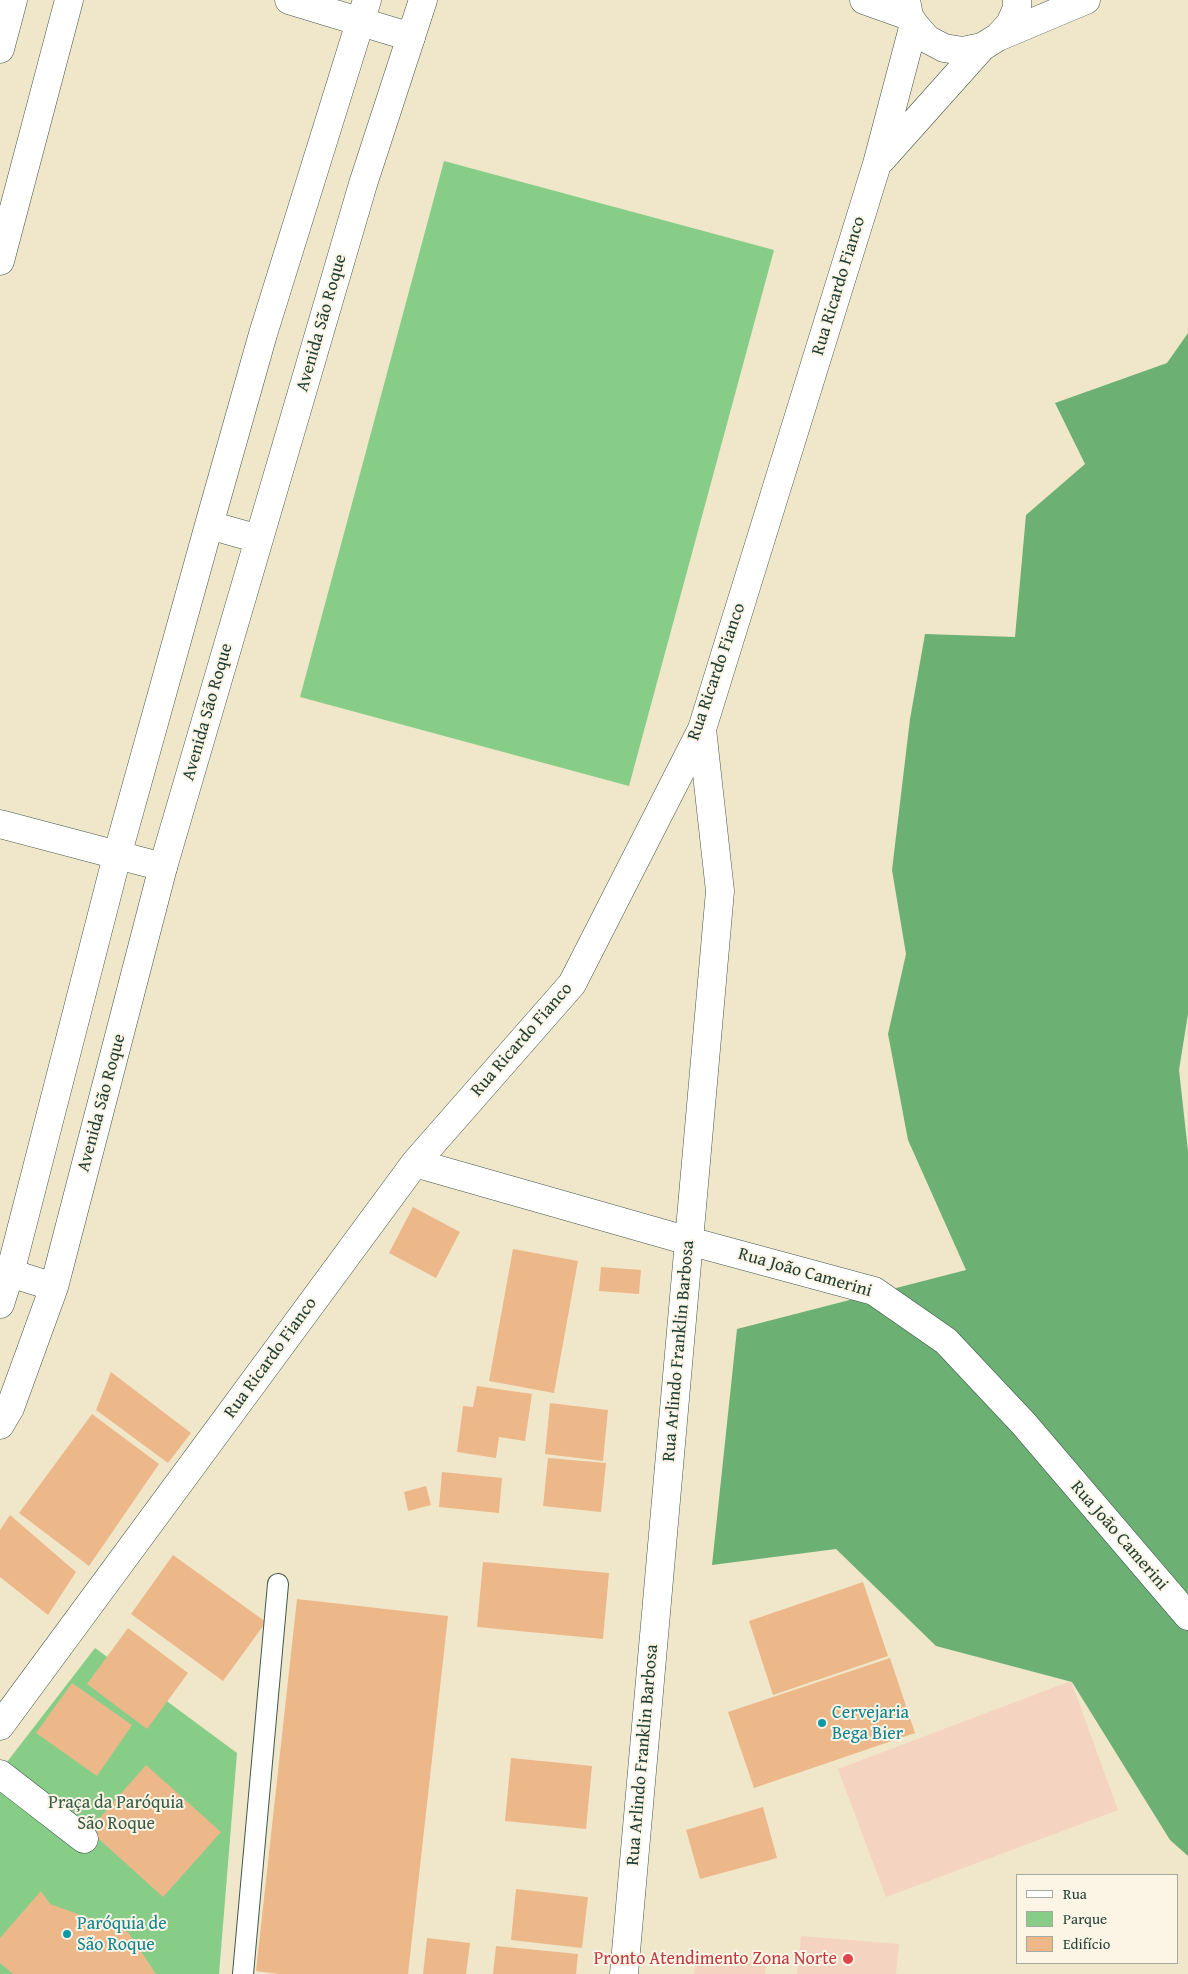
<!DOCTYPE html>
<meta charset="utf-8">
<style>
body{margin:0}
#map{position:relative;width:1188px;height:1974px;overflow:hidden;background:#f0e7ca;font-family:"Gentium Book Plus",serif}
canvas{display:block}
.legend{position:absolute;left:1016px;top:1874px;width:162px;height:90px;box-sizing:border-box;background:#fcf5e5;border:1px solid #a4ab9e;margin:0;padding:6px 9px;list-style:none;font-size:15px;color:#1f3d34}
.legend li{display:flex;align-items:center;gap:10px;height:25px}
.legend b{width:25px;border:1px solid #a4ab9e}
</style>
<div id="map">
<canvas width="1188" height="1974"></canvas>
<ul class="legend">
<li><b style="height:6px;background:#fff"></b>Rua</li>
<li><b style="height:14px;background:#87cd87"></b>Parque</li>
<li><b style="height:14px;background:#ecb88a"></b>Edifício</li>
</ul>
</div>
<script>
const ctx = document.querySelector('canvas').getContext('2d');
ctx.lineJoin = 'round';
function fill(path, color) {
  ctx.fillStyle = color;
  ctx.fill(path, 'evenodd');
}
function toPath(rows) {
  const path = new Path2D();
  for (const r of rows) {
    path.moveTo(r[0], r[1]);
    for (let i = 2; i < r.length; i += 2) path.lineTo(r[i], r[i + 1]);
  }
  return path;
}
function trace(path, color, width, dash) {
  ctx.strokeStyle = color;
  ctx.lineWidth = width;
  ctx.lineCap = dash ? 'butt' : 'round';
  ctx.setLineDash(dash || []);
  ctx.stroke(path);
}
function drawText(font, color, halo, rows, align = 'center') {
  ctx.font = font + ' "Gentium Book Plus",serif';
  ctx.lineWidth = 4;
  ctx.setLineDash([]);
  ctx.textBaseline = 'middle';
  ctx.strokeStyle = halo;
  ctx.fillStyle = color;
  for (const [text, x, y, turn = 0] of rows) {
    ctx.save();
    ctx.translate(x, y);
    ctx.rotate((+turn || 0) * Math.PI / 180);
    ctx.textAlign = isNaN(turn) ? turn : align;
    if (halo) ctx.strokeText(text, 0, 0);
    ctx.fillText(text, 0, 0);
    ctx.restore();
  }
}
const built = toPath([
 [1071,1681,1118,1810,886,1897,838,1769],
 [801,1936,899,1944,896,1974,797,1974],
 [696,1955,766,1962,765,1974,694,1974]
]);
const green = toPath([
 [444,161,774,250,629,786,300,697],
 [95,1648,237,1753,219,1974,0,1974,0,1771]
]);
const forest = toPath([
 [1188,333,1188,1014,1179,1070,1188,1151,1188,1856,1170,1840,1072,1682,936,1646,836,1549,712,1565,737,1329,966,1270,908,1140,888,1034,906,954,892,870,910,719,925,634,1015,637,1026,515,1085,464,1055,403,1167,363]
]);
const building = toPath([
 [413,1207,460,1232,436,1278,389,1253],
 [513,1249,578,1261,554,1393,489,1381],
 [601,1267,641,1270,639,1294,599,1291],
 [111,1372,191,1433,168,1463,96,1410],
 [477,1386,532,1394,525,1441,499,1437,496,1458,457,1452,463,1406,473,1407],
 [550,1403,608,1410,603,1461,545,1454],
 [92,1414,159,1464,89,1566,19,1513],
 [548,1458,606,1463,601,1512,543,1506],
 [442,1472,502,1478,499,1513,439,1507],
 [426,1486,431,1505,408,1511,404,1492],
 [10,1515,76,1572,48,1615,0,1577,0,1530],
 [173,1555,266,1622,223,1681,131,1614],
 [483,1562,609,1573,603,1639,477,1627],
 [863,1582,888,1656,773,1695,749,1621],
 [297,1599,448,1616,408,1974,279,1974,256,1971],
 [128,1628,188,1673,147,1729,87,1684],
 [890,1658,915,1733,754,1788,728,1712],
 [72,1683,132,1725,97,1776,36,1733],
 [511,1758,592,1766,586,1829,505,1821],
 [146,1765,221,1832,163,1897,89,1830],
 [763,1807,777,1858,700,1879,686,1830],
 [516,1889,588,1897,582,1948,511,1940],
 [41,1891,50,1904,128,1932,156,1974,13,1974,0,1963,0,1938],
 [427,1938,470,1943,466,1974,423,1974],
 [496,1946,578,1954,576,1974,493,1974]
]);
const lane = toPath([
 [243,1974,278,1584]
]);
const street = toPath([
 [289,0,411,37],
 [0,49,13,0],
 [0,261,69,0],
 [0,824,163,867],
 [415,1163,689,1241,874,1291,946,1341,1024,1424,1188,1616],
 [0,1726,415,1163,572,984,702,729],
 [0,1774,84,1839]
]);
const secondary = toPath([
 [864,0,909,16],
 [906,0,909,16,914,24,927,39,944,48,963,51,982,47,998,37,1010,24,1017,8,1017,0],
 [998,37,1086,0],
 [881,160,982,47],
 [209,525,259,539],
 [10,1273,54,1287],
 [0,1304,10,1273,117,856,209,525,263,334,367,0],
 [0,1425,10,1408,54,1287,163,867,363,184,423,0],
 [624,1974,720,891,702,729,877,164,914,24]
]);
const markers = [
 [822,1723,5,"#0f9aa8"],
 [67,1934,5,"#0f9aa8"],
 [848,1959,6,"#e0444e"]
];
const streetNames = [
 ["Rua Ricardo Fianco",839,286,-73],
 ["Avenida São Roque",322,323,-74],
 ["Rua Ricardo Fianco",717,672,-71],
 ["Avenida São Roque",208,712,-74],
 ["Rua Ricardo Fianco",522,1040,-49],
 ["Avenida São Roque",102,1103,-75],
 ["Rua João Camerini",805,1273,16],
 ["Rua Arlindo Franklin Barbosa",679,1351,-85],
 ["Rua Ricardo Fianco",271,1358,-54],
 ["Rua João Camerini",1119,1536,49],
 ["Rua Arlindo Franklin Barbosa",643,1755,-85]
];
const cultureNames = [
 ["Cervejaria",832,1713],
 ["Bega Bier",832,1734],
 ["Paróquia de",77,1924],
 ["São Roque",77,1945]
];
const parkNames = [
 ["Praça da Paróquia",116,1803],
 ["São Roque",116,1824]
];
const healthNames = [
 ["Pronto Atendimento Zona Norte",837,1959]
];
fill(built, '#f4d3c1');
fill(green, '#87cd87');
fill(forest, '#6db074');
fill(building, '#ecb88a');
trace(lane, '#3e564a', 22);
trace(street, '#3e564a', 29);
trace(secondary, '#3e564a', 29);
trace(lane, '#fff', 20);
trace(street, '#fff', 28);
trace(secondary, '#fff', 28);
for (const [x, y, r, color] of markers) {
  const dot = new Path2D();
  dot.arc(x, y, r, 0, 2 * Math.PI);
  ctx.fillStyle = color;
  ctx.fill(dot);
  trace(dot, '#fcf5e5', 2);
}
drawText('18px', '#1f3d34', '#fcf5e5', streetNames);
drawText('18px', '#0d838f', '#fcf5e5', cultureNames, 'left');
drawText('18px', '#345a45', '#fcf5e5', parkNames);
drawText('18px', '#be3a42', '#fcf5e5', healthNames, 'right');
</script>
